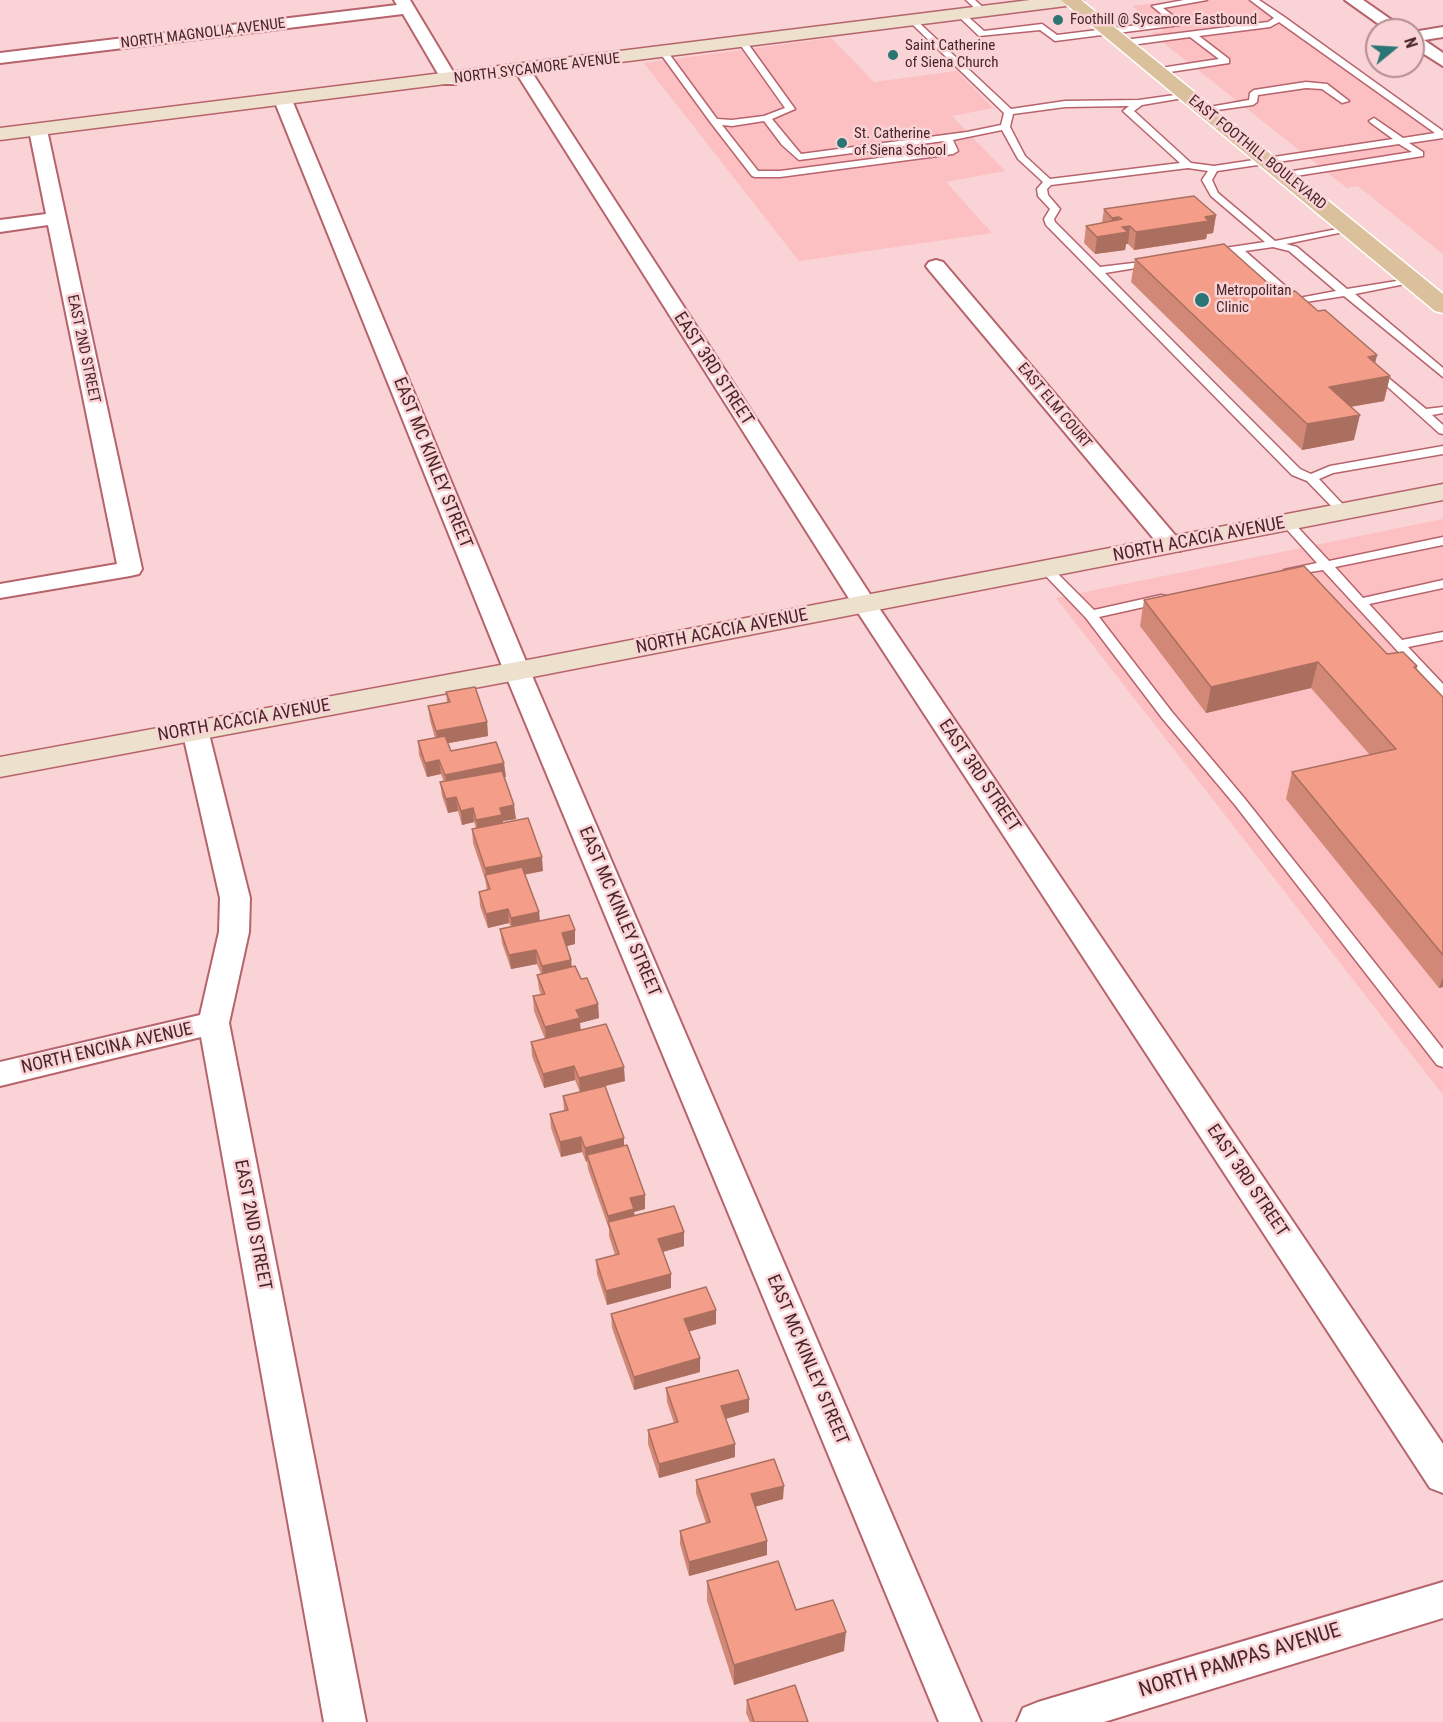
<!DOCTYPE html>
<style>
body{margin:0}
#map{position:relative;width:1443px;height:1722px;overflow:hidden;background:#f9d3d5;font-family:"Roboto Condensed",sans-serif}
canvas{display:block}
.north{position:absolute;left:1365px;top:18px;width:60px;height:60px;box-sizing:border-box;background:#f9d3d5;border:2px solid #b38d90;border-radius:50%;rotate:72deg;font-size:16px;font-weight:700;line-height:24px;text-align:center;color:#492529}
.north::after{content:'';display:block;margin:auto;width:21px;height:27px;background:#2b7575;clip-path:polygon(50% 0,100% 100%,50% 72%,0 100%)}
</style>
<div id="map">
<canvas width="1443" height="1722"></canvas>
<div class="north">N</div>
</div>
<script>
const ctx = document.querySelector('canvas').getContext('2d');
ctx.lineJoin = 'round';
function fill(path, color) {
  ctx.fillStyle = color;
  ctx.fill(path, 'evenodd');
}
function toPath(rows) {
  const path = new Path2D();
  for (const r of rows) {
    path.moveTo(r[0], r[1]);
    for (let i = 2; i < r.length; i += 2) path.lineTo(r[i], r[i + 1]);
  }
  return path;
}
function trace(path, color, width, dash) {
  ctx.strokeStyle = color;
  ctx.lineWidth = width;
  ctx.lineCap = dash ? 'butt' : 'round';
  ctx.setLineDash(dash || []);
  ctx.stroke(path);
}
function drawText(font, color, halo, rows, align = 'center') {
  ctx.font = font + ' "Roboto Condensed",sans-serif';
  ctx.lineWidth = 5;
  ctx.setLineDash([]);
  ctx.textBaseline = 'middle';
  ctx.strokeStyle = halo;
  ctx.fillStyle = color;
  for (const [text, x, y, turn = 0] of rows) {
    ctx.save();
    ctx.translate(x, y);
    ctx.rotate((+turn || 0) * Math.PI / 180);
    ctx.textAlign = isNaN(turn) ? turn : align;
    if (halo) ctx.strokeText(text, 0, 0);
    ctx.fillText(text, 0, 0);
    ctx.restore();
  }
}
const built = toPath([
 [1181,0,1259,0,1443,129,1443,254,1358,186,1347,188,1274,130,1151,33,1164,31,1132,6],
 [831,38,874,82,957,71,993,108,952,116,1005,171,946,182,992,233,799,261,644,63],
 [1443,519,1443,1095,1056,598]
]);
const lane = toPath([
 [966,0,975,0,988,12,981,14,966,0],
 [1184,0,1207,0,1163,8,1180,21,1180,25,1055,41,1040,30,979,36,957,15,964,13,984,31,1042,24,1057,35,1170,21,1152,6,1184,0],
 [1250,0,1259,0,1283,16,1443,131,1443,138,1409,143,1423,152,1423,156,1283,178,1280,177,1280,173,1412,152,1399,144,1217,171,1212,180,1218,193,1275,241,1353,226,1353,230,1286,244,1297,247,1347,289,1415,278,1415,282,1355,294,1443,368,1443,377,1344,296,1293,304,1234,253,1207,255,1206,253,1211,250,1265,242,1211,196,1202,180,1208,171,1188,168,1051,185,1047,189,1048,195,1060,209,1054,219,1055,222,1100,267,1158,260,1159,262,1154,265,1105,273,1300,469,1311,474,1330,466,1443,446,1443,454,1333,473,1319,479,1350,512,1344,516,1340,515,1307,481,1292,475,1046,225,1044,219,1050,209,1038,196,1037,189,1043,182,1018,159,1002,130,953,140,958,151,953,154,780,177,755,177,752,176,711,123,660,53,667,51,717,119,732,120,764,116,785,108,739,43,746,41,795,109,772,119,801,154,967,132,1001,125,1004,113,911,23,910,21,914,18,1011,109,1065,101,1139,100,1189,93,1189,97,1142,105,1134,111,1191,163,1214,166,1393,139,1371,123,1369,121,1374,118,1403,138,1435,133,1279,22,1270,27,1199,36,1229,59,1229,63,1157,74,1154,73,1154,69,1219,59,1190,37,1124,46,1120,43,1124,40,1268,22,1274,18,1250,0],
 [1129,106,1123,111,1125,113,1180,163,1050,179,1025,156,1010,127,1013,114,1065,107,1129,106],
 [764,121,782,145,799,160,944,141,948,149,780,171,758,171,722,125,732,126,764,121],
 [1273,247,1289,251,1336,291,1299,298,1245,251,1273,247],
 [1306,82,1327,84,1349,101,1342,103,1322,89,1306,88,1258,95,1257,102,1253,105,1203,112,1198,109,1249,100,1250,93,1254,90,1306,82],
 [1374,366,1426,409,1443,407,1443,413,1432,415,1443,425,1443,434,1439,433,1370,371,1370,367,1374,366],
 [1287,519,1291,520,1329,561,1443,537,1443,545,1335,567,1363,598,1443,580,1443,588,1369,604,1402,640,1443,632,1443,640,1408,647,1443,684,1443,696,1438,695,1323,570,1284,576,1284,570,1317,563,1281,523,1287,519],
 [1047,566,1051,567,1094,610,1161,595,1166,596,1167,599,1166,602,1099,617,1172,712,1245,799,1443,1049,1443,1067,1437,1065,1235,805,1162,718,1086,618,1043,573,1043,567,1047,566]
]);
const street = toPath([
 [394,0,410,0,458,80,456,84,444,84,403,14,0,63,0,53,397,5,394,0],
 [1345,0,1363,0,1406,30,1387,30,1345,0],
 [1443,27,1443,37,1424,40,1443,53,1443,66,1413,47,1413,32,1443,27],
 [523,66,531,71,877,605,1443,1444,1443,1493,1430,1488,853,605,515,71,523,66],
 [283,95,292,100,530,671,981,1722,939,1722,504,671,274,100,283,95],
 [38,125,47,130,142,569,139,574,130,576,0,598,0,584,117,564,48,225,0,232,0,220,46,214,29,130,38,125],
 [936,260,943,262,1180,541,1184,546,1180,551,1164,551,929,270,926,266,929,262,936,260],
 [195,722,204,724,208,730,250,898,249,932,229,1023,366,1722,324,1722,201,1037,0,1086,0,1062,200,1015,219,932,220,898,182,730,186,724,195,722],
 [1443,1582,1443,1618,1104,1722,1017,1722,1023,1708,1038,1702,1443,1582]
]);
const secondary = toPath([
 [1030,0,1083,0,1074,5,0,140,0,128,1030,0],
 [1443,484,1443,500,517,680,0,777,0,757,517,662,1443,484]
]);
const primary = toPath([
 [1061,0,1081,0,1443,294,1443,313,1435,311,1061,0]
]);
const wall = toPath([
 [1104,209,1216,215,1213,233,1207,234,1206,239,1134,250,1128,244,1126,244,1125,250,1095,254,1084,243,1086,226,1102,223],
 [1135,259,1280,294,1318,311,1377,355,1375,363,1390,376,1384,401,1351,407,1354,440,1302,450,1131,282],
 [1144,600,1387,654,1417,666,1417,669,1443,697,1443,987,1439,988,1286,799,1292,772,1370,755,1311,688,1206,713,1140,626],
 [446,692,487,722,488,736,448,743,451,751,506,777,504,777,516,819,503,821,503,823,543,871,525,874,539,912,540,921,575,944,567,946,571,960,572,967,598,1004,599,1018,580,1023,580,1030,625,1081,598,1088,624,1138,624,1146,645,1195,645,1209,634,1212,635,1216,684,1246,663,1252,671,1288,607,1305,597,1274,596,1260,615,1255,609,1236,609,1229,588,1169,587,1161,586,1162,582,1152,561,1157,551,1128,550,1114,564,1111,563,1096,580,1092,575,1080,544,1088,532,1056,531,1042,545,1039,534,1011,533,996,541,995,539,989,537,975,541,974,537,964,511,969,502,943,500,929,511,927,509,923,488,928,480,906,479,892,487,890,485,879,473,843,472,829,476,828,474,822,462,825,458,811,448,813,442,796,440,782,444,782,441,774,427,777,419,755,418,741,435,738,430,720,428,706,447,703],
 [611,1314,716,1324,689,1331,700,1372,634,1390,612,1328],
 [666,1388,749,1412,726,1419,735,1457,659,1478,648,1444,648,1430,674,1423,667,1402],
 [696,1480,783,1499,755,1506,767,1541,767,1555,689,1576,680,1544,680,1531,706,1523,696,1493],
 [707,1581,796,1610,844,1651,734,1685,707,1601],
 [747,1700,808,1722,750,1722,746,1713]
]);
const shadedWall = toPath([
 [1216,215,1213,233,1207,234,1206,239,1134,250,1136,232],
 [1119,217,1117,234,1122,227,1130,226,1128,244,1126,244,1125,250,1095,254,1097,237,1110,235,1112,218],
 [1377,355,1371,379,1390,376,1384,401,1324,411,1329,387,1368,357],
 [1360,415,1354,440,1302,450,1307,424],
 [1318,662,1311,688,1206,713,1211,687],
 [487,722,488,736,438,745,436,731],
 [439,760,441,774,427,777,425,763],
 [504,763,506,777,447,789,445,775],
 [456,797,458,811,448,813,446,799],
 [514,805,516,819,503,821,504,829,478,834,476,820,500,808],
 [473,808,474,822,462,825,461,811],
 [542,857,543,871,488,882,485,868],
 [508,909,509,923,488,928,486,914],
 [539,912,540,926,512,932,511,918],
 [575,930,575,944,563,947,562,933],
 [536,950,537,964,511,969,509,955],
 [571,960,572,974,543,981,542,966],
 [1443,977,1443,987,1439,988],
 [598,1004,599,1018,580,1023,581,1032,546,1041,545,1027,576,1010],
 [574,1066,575,1080,544,1088,543,1074],
 [624,1067,625,1081,580,1092,579,1078],
 [581,1137,582,1152,561,1157,560,1142],
 [624,1138,624,1153,587,1155,587,1161,586,1162,585,1148],
 [645,1195,645,1209,634,1212,635,1223,609,1224,608,1216,630,1198],
 [684,1232,684,1246,658,1253,658,1239],
 [671,1274,671,1288,607,1305,606,1291],
 [716,1310,716,1324,684,1333,684,1319],
 [700,1358,700,1372,634,1390,634,1377],
 [749,1399,749,1412,721,1420,721,1406],
 [735,1444,735,1457,659,1478,659,1464],
 [784,1486,783,1499,751,1508,751,1494],
 [767,1541,767,1555,689,1576,689,1562],
 [846,1632,844,1651,734,1685,734,1665]
]);
const building = toPath([
 [1194,196,1216,215,1205,217,1209,221,1136,232,1130,226,1122,227,1128,232,1097,237,1086,226,1122,219,1119,217,1112,218,1104,209,1194,196],
 [1224,244,1280,294,1295,291,1318,311,1325,310,1377,355,1368,357,1390,376,1329,387,1360,415,1307,424,1135,259,1224,244],
 [1304,566,1387,654,1403,652,1417,666,1414,667,1443,697,1443,955,1292,772,1396,749,1318,662,1211,687,1144,600,1304,566],
 [475,687,487,722,436,731,428,706,450,702,446,692,475,687],
 [445,736,451,751,496,742,504,763,445,775,439,760,425,763,418,741,445,736],
 [502,771,514,805,500,808,502,815,476,820,473,808,461,811,456,797,446,799,440,782,502,771],
 [528,818,542,857,485,868,472,829,528,818],
 [522,867,539,912,511,918,508,909,486,914,479,892,490,889,485,875,522,867],
 [569,915,575,930,562,933,571,960,542,966,536,950,509,955,500,929,569,915],
 [575,966,581,979,587,978,598,1004,576,1010,580,1018,545,1027,533,996,545,994,537,975,575,966],
 [606,1024,624,1067,579,1078,574,1066,543,1074,531,1042,606,1024],
 [605,1086,624,1138,585,1148,581,1137,560,1142,550,1114,568,1110,563,1096,605,1086],
 [627,1145,645,1195,630,1198,634,1209,608,1216,587,1155,627,1145],
 [674,1206,684,1232,658,1239,671,1274,606,1291,596,1260,619,1254,608,1222,674,1206],
 [706,1287,716,1310,684,1319,700,1358,634,1377,611,1314,706,1287],
 [738,1370,749,1399,721,1406,735,1444,659,1464,648,1430,678,1422,666,1388,738,1370],
 [774,1459,784,1486,751,1494,767,1541,689,1562,680,1531,710,1522,696,1480,774,1459],
 [778,1561,796,1610,833,1600,846,1632,734,1665,707,1581,778,1561],
 [795,1685,808,1722,754,1722,747,1700,795,1685]
]);
const markers = [
 [1058,20,6,"#2b7575"],
 [893,55,6,"#2b7575"],
 [842,143,6,"#2b7575"],
 [1202,300,8,"#2b7575"]
];
const farPoinames = [
 ["Foothill @ Sycamore Eastbound",1070,20],
 ["Saint Catherine",905,46],
 ["of Siena Church",905,63],
 ["St. Catherine",854,134],
 ["of Siena School",854,151],
 ["Metropolitan",1216,291],
 ["Clinic",1216,308]
];
const farStreetnames = [
 ["NORTH MAGNOLIA AVENUE",203,34,-7],
 ["NORTH SYCAMORE AVENUE",537,69,-7],
 ["EAST FOOTHILL BOULEVARD",1257,153,39],
 ["EAST 2ND STREET",83,349,78],
 ["EAST ELM COURT",1054,406,50]
];
const streetNames = [
 ["EAST 3RD STREET",713,369,57],
 ["EAST MC KINLEY STREET",432,463,68],
 ["NORTH ACACIA AVENUE",1199,540,-11],
 ["NORTH ACACIA AVENUE",722,632,-11],
 ["NORTH ACACIA AVENUE",244,721,-10],
 ["EAST 3RD STREET",979,776,56],
 ["EAST MC KINLEY STREET",619,912,67],
 ["NORTH ENCINA AVENUE",107,1049,-13],
 ["EAST 3RD STREET",1247,1181,56],
 ["EAST 2ND STREET",252,1225,79],
 ["EAST MC KINLEY STREET",807,1360,67]
];
const nearStreetnames = [
 ["NORTH PAMPAS AVENUE",1240,1661,-17]
];
fill(built, '#fcbfc2');
trace(lane, '#b7636c', 3);
trace(street, '#b7636c', 4);
trace(secondary, '#b7636c', 3);
trace(primary, '#fff', 3);
fill(lane, '#fff');
fill(street, '#fff');
fill(secondary, '#ede0cd');
fill(primary, '#dac09b');
fill(wall, '#d28876');
fill(shadedWall, '#ab6f60');
fill(building, '#f49e89');
trace(building, '#ab6f60', 1.5);
for (const [x, y, r, color] of markers) {
  const dot = new Path2D();
  dot.arc(x, y, r, 0, 2 * Math.PI);
  ctx.fillStyle = color;
  ctx.fill(dot);
  trace(dot, '#f9d3d5', 2);
}
drawText('15px', '#492529', '#f9d3d5', farPoinames, 'left');
drawText('15px', '#492529', '#f9d3d5', farStreetnames);
drawText('18px', '#492529', '#f9d3d5', streetNames);
drawText('21px', '#492529', '#f9d3d5', nearStreetnames);
</script>
